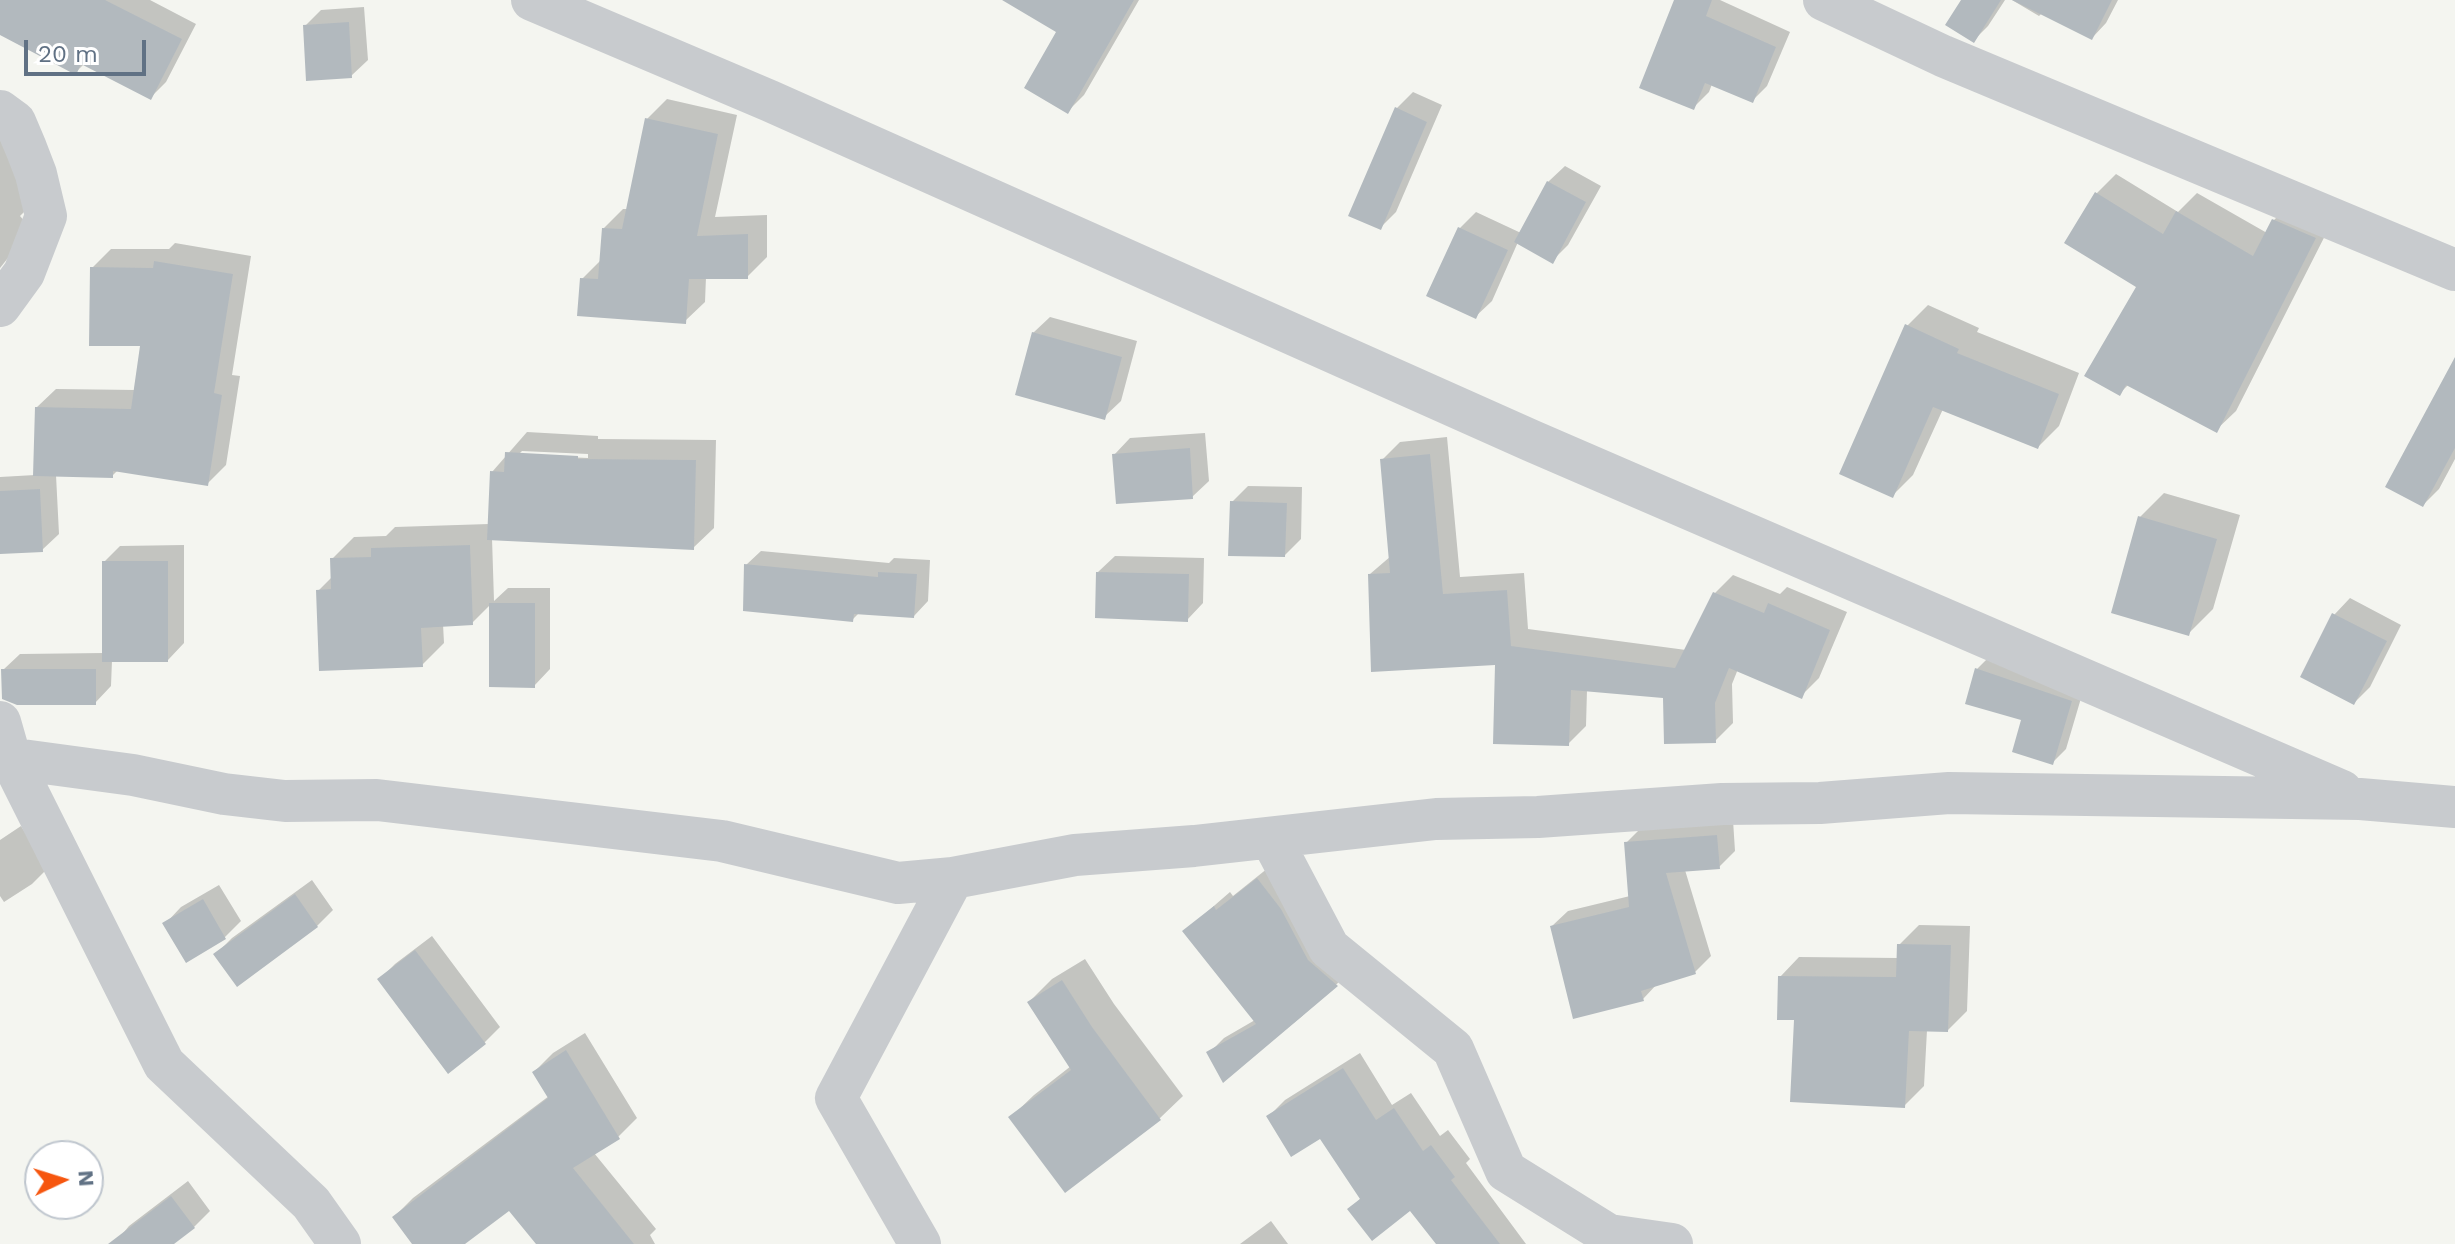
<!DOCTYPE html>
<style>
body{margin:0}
#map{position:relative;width:2455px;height:1244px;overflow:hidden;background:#f4f5f0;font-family:"Work Sans",sans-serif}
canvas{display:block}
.north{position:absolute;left:24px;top:1140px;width:80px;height:80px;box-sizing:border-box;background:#fff;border:2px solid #bfc6ce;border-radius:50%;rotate:86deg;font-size:22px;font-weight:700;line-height:32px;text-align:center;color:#607184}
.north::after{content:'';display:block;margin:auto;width:28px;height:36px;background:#f6560f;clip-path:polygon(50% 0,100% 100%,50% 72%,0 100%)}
.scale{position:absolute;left:24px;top:40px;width:122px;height:36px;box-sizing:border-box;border:4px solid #607184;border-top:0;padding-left:10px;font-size:24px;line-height:28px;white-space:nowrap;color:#607184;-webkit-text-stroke:6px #fff;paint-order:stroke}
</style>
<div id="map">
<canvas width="2455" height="1244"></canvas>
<div class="north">N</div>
<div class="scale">20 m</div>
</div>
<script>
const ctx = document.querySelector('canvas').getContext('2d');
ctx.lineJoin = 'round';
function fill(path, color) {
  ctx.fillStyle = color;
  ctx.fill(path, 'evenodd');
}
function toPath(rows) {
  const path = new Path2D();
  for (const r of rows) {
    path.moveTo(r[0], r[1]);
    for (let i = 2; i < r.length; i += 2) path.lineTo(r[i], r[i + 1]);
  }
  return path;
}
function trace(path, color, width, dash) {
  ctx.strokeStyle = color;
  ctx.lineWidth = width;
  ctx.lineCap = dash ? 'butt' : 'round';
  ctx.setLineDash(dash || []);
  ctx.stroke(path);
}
const shadow = toPath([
 [0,0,150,0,196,24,166,82,151,97,85,63,76,72,0,33],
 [1006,0,1139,0,1084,95,1068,111,1059,31],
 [1676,0,1720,0,1790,32,1767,86,1752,101,1712,84,1709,92,1693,108],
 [1962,0,2005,0,1988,26,1974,40],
 [2012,0,2118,0,2106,23,2092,38,2042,13,2039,16],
 [364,7,368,60,351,76,305,26,321,10],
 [1413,92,1442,105,1396,212,1380,228,1397,108],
 [667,99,737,115,715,217,767,215,767,257,747,277,706,277,705,302,685,321,582,279,601,260,603,229,623,209,628,209,647,119],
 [0,125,39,197,20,216,28,225,23,239,0,268],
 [1565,166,1601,186,1568,245,1552,261,1518,242,1492,301,1475,317,1429,295,1460,228,1476,212,1521,233,1548,182],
 [2116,174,2178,212,2197,193,2267,233,2273,221,2293,201,2334,218,2236,411,2216,430,2129,384,2119,394,2138,286,2096,194],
 [175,243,251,256,232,375,240,376,226,465,207,484,118,470,112,476,56,475,59,534,42,550,0,552,0,477,35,475,36,408,56,389,136,390,143,344,92,268,111,249,169,249],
 [1928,305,1979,328,1977,332,2079,373,2059,426,2038,447,1943,409,1913,475,1892,496,1907,326],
 [1050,317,1137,341,1121,401,1104,417,1033,333],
 [2455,361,2455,459,2439,489,2423,505],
 [527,432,598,436,598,439,716,440,714,528,693,548,492,538,494,601,508,588,550,588,550,669,534,686,491,604,472,623,443,624,444,643,422,665,318,591,333,576,332,559,354,537,386,536,395,527,489,524,492,472],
 [522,451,588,454,588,458,518,455],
 [1205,433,1209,481,1192,497,1114,455,1130,438],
 [1447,437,1460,577,1524,573,1528,629,1686,650,1715,593,1733,575,1780,594,1787,587,1847,612,1819,678,1801,696,1738,669,1732,684,1733,723,1715,741,1665,696,1587,690,1586,726,1568,744,1498,663,1370,574,1391,556,1382,460,1400,442],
 [1248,486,1302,487,1301,539,1285,555,1232,502],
 [2164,493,2240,515,2213,609,2189,633,2140,517],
 [184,545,184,643,168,660,112,660,111,686,95,703,3,670,20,654,104,653,104,562,120,546],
 [761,551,889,563,894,558,930,560,928,601,914,616,859,613,852,620,746,565],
 [1115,556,1204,558,1203,603,1187,620,1098,572],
 [2350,598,2401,625,2370,687,2354,703,2334,615],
 [1990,656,2084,688,2066,749,2053,762,2024,719,1967,702,1977,669],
 [1733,820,1735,851,1719,867,1685,870,1711,956,1695,972,1658,983,1643,999,1552,926,1568,911,1630,896,1626,843,1642,827],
 [21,826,48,868,32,884,4,902,0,896,0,840],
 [1273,864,1352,970,1301,1017,1223,1080,1209,1053,1224,1038,1255,1020,1185,931,1230,892,1233,896],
 [312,880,333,910,317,926,216,954,232,938],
 [219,885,241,921,225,937,187,960,165,924,181,907],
 [1919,925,1970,926,1967,1011,1948,1030,1927,1030,1924,1086,1904,1106,1796,1018,1780,977,1799,957,1899,958,1899,945],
 [432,936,500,1027,484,1043,379,980,395,964],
 [1085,959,1114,1004,1183,1096,1160,1118,1066,1190,1011,1117,1034,1095,1071,1066,1029,1002,1052,979],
 [585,1033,637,1118,618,1137,594,1153,656,1229,650,1235,655,1244,538,1244,509,1208,462,1244,415,1244,394,1217,413,1198,549,1096,534,1072,553,1053],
 [1360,1053,1392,1105,1411,1093,1440,1136,1448,1130,1470,1159,1466,1163,1526,1244,1438,1244,1411,1209,1350,1209,1361,1198,1321,1136,1269,1116,1285,1100],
 [188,1181,210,1211,194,1227,171,1244,114,1244,129,1226],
 [1271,1221,1288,1244,1240,1244]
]);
const building = toPath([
 [0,0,105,0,182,39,151,100,81,64,76,75,0,35],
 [1002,0,1134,0,1068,114,1024,88,1056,32],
 [1674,0,1712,0,1706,16,1776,47,1753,103,1705,83,1694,110,1639,88],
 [1961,0,2001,0,1974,43,1945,25],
 [2012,0,2112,0,2092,40],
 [349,22,352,78,306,81,303,25],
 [1395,107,1427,122,1381,230,1348,216],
 [645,118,718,134,697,236,748,234,748,279,689,279,686,324,577,316,580,278,598,279,602,228,622,229],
 [1547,181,1586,202,1553,264,1514,242],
 [2095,192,2163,234,2176,211,2253,256,2272,219,2316,238,2217,433,2126,385,2120,396,2084,376,2136,287,2064,243],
 [1458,227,1508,250,1476,319,1426,296],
 [154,261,233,274,214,393,222,395,208,486,113,471,113,478,33,476,35,407,131,409,140,346,89,346,90,267,153,268],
 [1905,324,1959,349,1957,353,2059,394,2038,449,1933,407,1893,498,1839,474],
 [1032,332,1122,357,1105,420,1015,395],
 [2455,357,2455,448,2423,507,2385,487],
 [1190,448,1193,499,1116,504,1112,454],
 [505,452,578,456,578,459,696,460,694,550,487,540,490,471,504,472],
 [1430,454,1443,594,1507,590,1511,646,1675,668,1713,592,1764,613,1768,603,1830,630,1802,699,1729,668,1715,703,1716,743,1664,744,1663,698,1571,690,1569,746,1493,744,1495,665,1371,672,1368,574,1390,573,1380,459],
 [40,489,43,552,0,554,0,491],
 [1230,501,1287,503,1285,557,1228,556],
 [2138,516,2217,539,2189,636,2111,613],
 [470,545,473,625,421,628,423,667,319,671,316,590,331,589,330,558,371,557,371,548],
 [102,561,168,561,168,662,102,662],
 [744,564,878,577,878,572,917,574,914,618,854,614,853,622,743,611],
 [1096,572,1189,574,1188,622,1095,618],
 [489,603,535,603,535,688,489,687],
 [2332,613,2387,641,2354,705,2300,677],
 [1975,668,2072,701,2053,765,2012,752,2021,720,1965,704],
 [1,669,96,669,96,705,17,705,2,699],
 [1717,835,1720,869,1666,873,1696,974,1641,991,1644,1001,1573,1019,1550,926,1629,907,1624,842],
 [1257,878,1281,909,1308,960,1338,986,1223,1083,1206,1052,1256,1024,1182,931,1214,906,1216,910],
 [295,894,318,927,237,987,213,954],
 [203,899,226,939,186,963,162,923],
 [1897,944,1951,945,1948,1032,1909,1031,1905,1108,1790,1102,1794,1020,1777,1020,1778,976,1896,977],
 [415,950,486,1044,448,1074,377,979],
 [1062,980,1092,1027,1161,1120,1065,1193,1008,1117,1071,1070,1027,1002],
 [566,1050,620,1139,573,1168,634,1244,536,1244,509,1211,465,1244,412,1244,392,1217,548,1098,532,1072],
 [1343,1068,1376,1120,1394,1108,1423,1151,1431,1145,1455,1177,1451,1180,1500,1244,1436,1244,1410,1211,1372,1241,1347,1209,1360,1199,1320,1139,1291,1157,1266,1116],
 [171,1196,195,1228,174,1244,108,1244]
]);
const street = toPath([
 [532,0,770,101,1532,441,2342,791],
 [1824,0,1943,56,2455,270],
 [0,111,15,122,26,148,36,174,46,216,24,273,0,306],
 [0,722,10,757,164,1064,311,1203,340,1244],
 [0,757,133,775,224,794,285,801,377,800,722,841,898,883,953,878,1075,855,1194,846,1436,819,1538,817,1722,804,1820,803,1949,793,2360,799,2455,807],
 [1271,838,1329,948,1453,1049,1506,1171,1609,1235,1672,1244],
 [920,1244,836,1098,953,878]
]);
fill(shadow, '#0003');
fill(building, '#b2b9be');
trace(street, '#c8cbce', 42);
</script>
